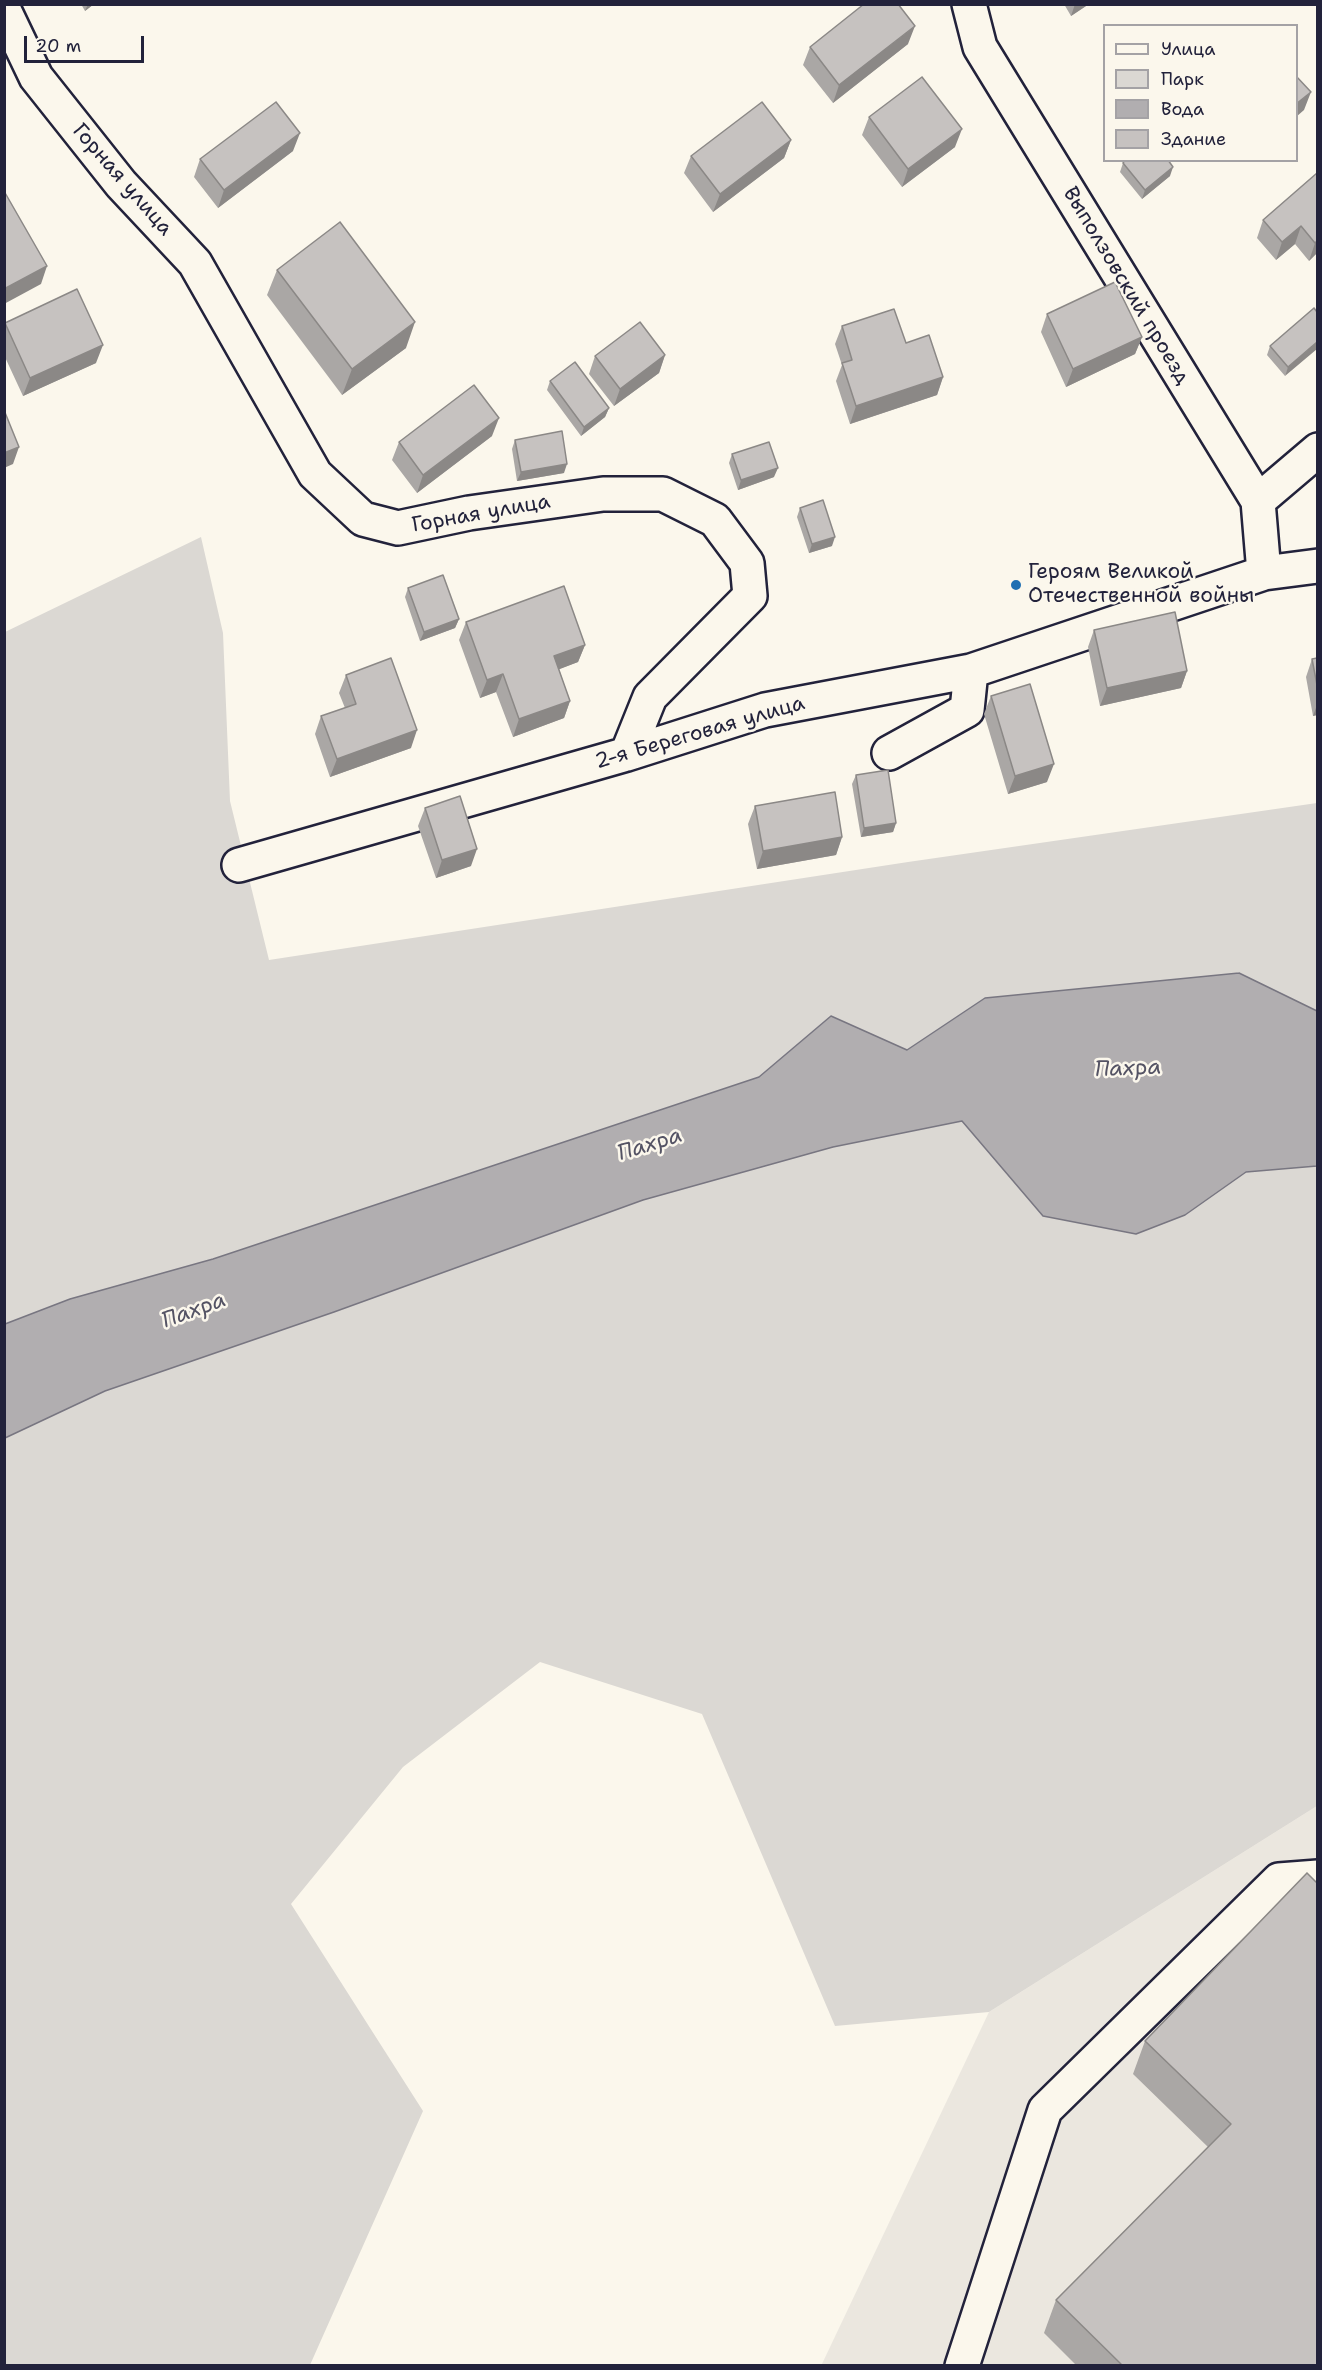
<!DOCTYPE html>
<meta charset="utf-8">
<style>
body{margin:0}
#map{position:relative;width:1322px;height:2370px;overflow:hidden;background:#fbf7ec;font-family:"Shantell Sans",sans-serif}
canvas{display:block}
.frame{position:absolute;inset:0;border:6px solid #22223b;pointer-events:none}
.legend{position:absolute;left:1103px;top:24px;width:195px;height:138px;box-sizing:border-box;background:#fbf7ec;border:2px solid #a4a2a5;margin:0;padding:8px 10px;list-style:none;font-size:18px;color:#22223b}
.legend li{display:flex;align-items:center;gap:12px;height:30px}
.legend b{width:30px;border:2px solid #a4a2a5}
.scale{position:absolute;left:24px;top:36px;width:120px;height:27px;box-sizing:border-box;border:3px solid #22223b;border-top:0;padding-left:8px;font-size:18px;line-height:21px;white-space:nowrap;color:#22223b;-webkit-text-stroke:4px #fbf7ec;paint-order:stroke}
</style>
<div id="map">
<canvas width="1322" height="2370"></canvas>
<div class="frame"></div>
<ul class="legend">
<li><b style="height:8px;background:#fbf7ec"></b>Улица</li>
<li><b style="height:16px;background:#dbd8d3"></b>Парк</li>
<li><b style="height:16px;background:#b1aeb0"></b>Вода</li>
<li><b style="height:16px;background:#c6c2c0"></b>Здание</li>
</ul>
<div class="scale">20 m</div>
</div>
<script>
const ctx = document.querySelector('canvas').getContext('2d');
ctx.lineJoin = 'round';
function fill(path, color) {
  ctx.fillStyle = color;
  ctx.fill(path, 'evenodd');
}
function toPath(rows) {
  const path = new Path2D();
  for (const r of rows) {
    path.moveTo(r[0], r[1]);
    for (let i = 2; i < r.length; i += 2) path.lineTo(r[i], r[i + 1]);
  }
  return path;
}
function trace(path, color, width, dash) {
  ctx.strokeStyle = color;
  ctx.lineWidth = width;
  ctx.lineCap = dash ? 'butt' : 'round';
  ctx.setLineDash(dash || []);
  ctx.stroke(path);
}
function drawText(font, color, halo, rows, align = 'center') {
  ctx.font = font + ' "Shantell Sans",sans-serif';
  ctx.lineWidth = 5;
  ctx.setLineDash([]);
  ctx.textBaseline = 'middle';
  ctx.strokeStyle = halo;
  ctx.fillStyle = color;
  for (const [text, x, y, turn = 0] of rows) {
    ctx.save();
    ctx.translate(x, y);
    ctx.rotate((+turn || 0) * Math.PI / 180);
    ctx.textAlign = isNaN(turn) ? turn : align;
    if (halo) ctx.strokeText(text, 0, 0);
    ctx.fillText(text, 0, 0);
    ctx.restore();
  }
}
const built = toPath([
 [1317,1806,1317,2365,821,2366,989,2012]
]);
const green = toPath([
 [201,537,223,633,230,801,269,960,908,862,1317,803,1317,1011,1239,973,985,998,907,1050,831,1016,759,1077,213,1259,70,1299,5,1324,5,632],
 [963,1121,1043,1216,1135,1234,1185,1215,1246,1171,1317,1166,1317,1806,989,2012,835,2026,702,1714,540,1662,403,1767,291,1904,423,2111,310,2365,5,2366,5,1438,105,1391,643,1200,833,1147]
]);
const water = toPath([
 [1239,973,1317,1011,1317,1166,1246,1172,1185,1215,1136,1234,1043,1216,962,1121,833,1147,643,1200,334,1312,105,1391,5,1438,5,1324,70,1299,213,1259,759,1077,831,1016,907,1050,985,998,1239,973]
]);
const minor = toPath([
 [969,4,980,47,1258,501,1264,573],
 [4,10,36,77,121,184,195,263,315,474,363,519,398,528,469,513,603,494,663,494,715,520,747,563,750,596,650,697,627,754],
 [1258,501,1318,450],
 [889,753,967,710,971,671],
 [239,865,627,754,765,710,971,671,1264,573,1318,566],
 [962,2366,1045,2110,1279,1880,1318,1877]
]);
const wall = toPath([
 [81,4,94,4,85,11],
 [1064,4,1089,4,1071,16],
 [908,44,833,103,803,65,810,47],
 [869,117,955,147,902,187,862,135],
 [791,140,784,158,713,212,684,173,691,156],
 [293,151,218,208,194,177,200,159],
 [1123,163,1170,176,1142,199,1120,172],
 [1317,173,1317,253,1309,261,1295,244,1276,260,1257,238,1263,220],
 [277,270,406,348,342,395,267,295],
 [1314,308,1285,376,1267,355,1270,346],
 [1047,314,1142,337,1135,354,1066,387,1041,332],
 [5,323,96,363,23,396,4,355],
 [842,326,906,343,943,377,937,395,850,424,836,381,842,365,835,344],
 [665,355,659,373,614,406,589,374,595,356],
 [550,381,609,408,605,417,581,436,547,390],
 [492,436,417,493,392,460,399,442],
 [515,440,564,473,517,481,512,449],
 [732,454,774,477,738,490,729,463],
 [800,508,832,546,809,553,797,517],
 [408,588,459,619,455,628,420,641,405,597],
 [466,622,585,645,578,662,559,669,570,701,564,718,513,737,496,692,480,698,459,640],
 [1094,630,1187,671,1181,688,1100,706,1088,647],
 [1317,658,1317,715,1313,716,1306,677,1312,659],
 [346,675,411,748,330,777,315,734,321,716,345,708,339,693],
 [991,696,1047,782,1008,794,984,714],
 [856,775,896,823,893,832,861,837,852,784],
 [755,806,842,837,836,855,757,869,748,824],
 [425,808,471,866,436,878,418,826],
 [1307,1873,1317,2366,1077,2366,1044,2333,1056,2300,1208,2147,1133,2074,1145,2041]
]);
const shadedWall = toPath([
 [88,4,94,4,85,11],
 [1075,4,1089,4,1071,16],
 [915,26,908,44,833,103,839,85],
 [1311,92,1304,110,1296,117,1296,104],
 [962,129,955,147,902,187,908,169],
 [300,133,293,151,218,208,224,190],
 [791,140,784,158,713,212,720,194],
 [1173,167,1170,176,1142,199,1145,190],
 [1301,226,1295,244,1276,260,1282,242],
 [1317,241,1317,253,1309,261,1315,243],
 [47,266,41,284,4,304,4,289],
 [415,322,406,348,342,395,352,369],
 [1142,337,1135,354,1066,387,1073,369],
 [1317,342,1317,349,1285,376,1288,367],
 [103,345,96,363,23,396,30,378],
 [665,355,659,373,614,406,620,389],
 [943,377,937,395,850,424,856,406],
 [609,408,605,417,581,436,584,427],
 [499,418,492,436,417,493,423,475],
 [19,447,13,464,4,468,4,453],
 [567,464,564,473,517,481,521,472],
 [778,468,774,477,738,490,741,480],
 [835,537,832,546,809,553,812,544],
 [459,619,455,628,420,641,424,632],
 [585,645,578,662,547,674,554,656],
 [1187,671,1181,688,1100,706,1107,688],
 [503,674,496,692,480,698,487,680],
 [570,701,564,718,513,737,519,719],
 [1317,705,1317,715,1313,716],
 [417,730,411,748,330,777,337,759],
 [1054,764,1047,782,1008,794,1015,776],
 [896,823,893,832,861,837,864,828],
 [842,837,836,855,757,869,763,851],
 [477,849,471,866,436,878,442,860]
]);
const building = toPath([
 [864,4,898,4,915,26,839,85,810,47,864,4],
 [1296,76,1311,92,1296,104,1296,76],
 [922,77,962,129,908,169,869,117,922,77],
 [276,102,300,133,224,190,200,159,276,102],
 [762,102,791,140,720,194,691,156,762,102],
 [1125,160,1168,160,1173,167,1145,190,1123,163,1125,160],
 [1317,173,1317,241,1315,243,1301,226,1282,242,1263,220,1317,173],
 [4,191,47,266,4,289,4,191],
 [340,222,415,322,352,369,277,270,340,222],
 [1115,282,1142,337,1073,369,1047,314,1115,282],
 [77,289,103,345,30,378,5,323,77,289],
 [1314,308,1317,312,1317,342,1288,367,1270,346,1314,308],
 [894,309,906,343,929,335,943,377,856,406,842,363,852,360,842,326,894,309],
 [640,322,665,355,620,389,595,356,640,322],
 [575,362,609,408,584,427,550,381,575,362],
 [474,385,499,418,423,475,399,442,474,385],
 [4,410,19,447,4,453,4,410],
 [562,431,567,464,521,472,515,440,562,431],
 [769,442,778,468,741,480,732,454,769,442],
 [823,500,835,537,812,544,800,508,823,500],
 [443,575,459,619,424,632,408,588,443,575],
 [564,586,585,645,554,656,570,701,519,719,503,674,487,680,466,622,564,586],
 [1175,612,1187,671,1107,688,1094,630,1175,612],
 [391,658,417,730,337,759,321,716,356,704,346,675,391,658],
 [1317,658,1317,685,1312,659,1317,658],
 [1030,684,1054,764,1015,776,991,696,1030,684],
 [888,770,896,823,864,828,856,775,888,770],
 [835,792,842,837,763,851,755,806,835,792],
 [460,796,477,849,442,860,425,808,460,796],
 [1307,1873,1317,1883,1317,2366,1123,2366,1056,2300,1231,2124,1145,2041,1307,1873]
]);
const markers = [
 [1016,585,6,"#1f6fb2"]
];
const streetNames = [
 ["Горная улица",122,180,49],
 ["Выползовский проезд",1126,286,59],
 ["Горная улица",481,514,-10],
 ["2-я Береговая улица",700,733,-16]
];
const poiNames = [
 ["Героям Великой",1028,573],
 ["Отечественной войны",1028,597]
];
const waterNames = [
 ["Пахра",1128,1069,-2],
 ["Пахра",650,1145,-17],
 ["Пахра",194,1311,-20]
];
fill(built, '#ebe7df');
fill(green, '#dbd8d3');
fill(water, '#b1aeb0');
trace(water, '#787681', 1.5);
trace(minor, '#22223b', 38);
trace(minor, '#fbf7ec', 33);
fill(wall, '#aaa7a5');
fill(shadedWall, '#8b8886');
fill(building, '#c6c2c0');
trace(building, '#8b8886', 1.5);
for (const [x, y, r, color] of markers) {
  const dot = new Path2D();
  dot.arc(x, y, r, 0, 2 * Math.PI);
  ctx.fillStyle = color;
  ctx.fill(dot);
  trace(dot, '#fbf7ec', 2);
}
drawText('21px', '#22223b', '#fbf7ec', streetNames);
drawText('21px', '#22223b', '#fbf7ec', poiNames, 'left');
drawText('italic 22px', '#545364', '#fbf7ec', waterNames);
</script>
